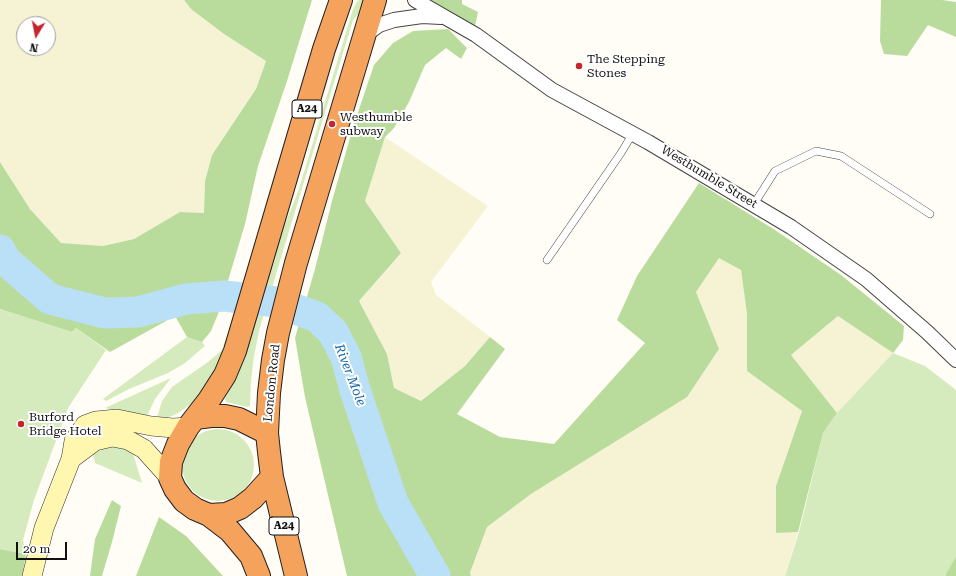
<!DOCTYPE html>
<style>
body{margin:0}
#map{position:relative;width:956px;height:576px;overflow:hidden;background:#fffdf5;font-family:"Roboto Serif",serif}
canvas{display:block}
.north{position:absolute;left:16px;top:16px;width:40px;height:40px;box-sizing:border-box;background:#fff;border:1px solid #a0a0a0;border-radius:50%;rotate:190deg;font-size:11px;font-weight:700;line-height:16px;text-align:center;color:#111}
.north::after{content:'';display:block;margin:auto;width:14px;height:18px;background:#c4262e;clip-path:polygon(50% 0,100% 100%,50% 72%,0 100%)}
.scale{position:absolute;left:16px;top:542px;width:51px;height:18px;box-sizing:border-box;border:2px solid #111;border-top:0;padding-left:5px;font-size:12px;line-height:14px;white-space:nowrap;color:#111;-webkit-text-stroke:3px #fff;paint-order:stroke}
</style>
<div id="map">
<canvas width="956" height="576"></canvas>
<div class="north">N</div>
<div class="scale">20 m</div>
</div>
<script>
const ctx = document.querySelector('canvas').getContext('2d');
ctx.lineJoin = 'round';
function fill(path, color) {
  ctx.fillStyle = color;
  ctx.fill(path, 'evenodd');
}
function toPath(rows) {
  const path = new Path2D();
  for (const r of rows) {
    if (r.length === 3) {
      path.moveTo(r[0] + r[2], r[1]);
      path.arc(r[0], r[1], r[2], 0, 2 * Math.PI);
      continue;
    }
    path.moveTo(r[0], r[1]);
    for (let i = 2; i < r.length; i += 2) path.lineTo(r[i], r[i + 1]);
  }
  return path;
}
function trace(path, color, width, dash) {
  ctx.strokeStyle = color;
  ctx.lineWidth = width;
  ctx.lineCap = dash ? 'butt' : 'round';
  ctx.setLineDash(dash || []);
  ctx.stroke(path);
}
function drawText(font, color, halo, rows, align = 'center') {
  ctx.font = font + ' "Roboto Serif",serif';
  ctx.lineWidth = 4;
  ctx.setLineDash([]);
  ctx.textBaseline = 'middle';
  ctx.strokeStyle = halo;
  ctx.fillStyle = color;
  for (const [text, x, y, turn = 0] of rows) {
    ctx.save();
    ctx.translate(x, y);
    ctx.rotate((+turn || 0) * Math.PI / 180);
    ctx.textAlign = isNaN(turn) ? turn : align;
    if (halo) ctx.strokeText(text, 0, 0);
    ctx.fillText(text, 0, 0);
    ctx.restore();
  }
}
const farmland = toPath([
 [0,0,184,0,191,9,224,34,266,61,256,89,212,155,205,181,204,213,180,212,134,239,103,246,61,243,30,209,0,162],
 [24,24,48,24,48,48,24,48],
 [385,137,488,206,431,282,436,295,490,337,465,366,421,401,394,388,387,354,359,301,401,253,365,201],
 [719,257,741,270,747,314,747,371,802,411,776,486,776,533,798,532,785,576,471,576,470,574,487,527,531,494,687,396,719,349,696,292],
 [838,316,893,353,837,413,791,355]
]);
const green = toPath([
 [359,0,366,0,362,10,353,20,260,327,254,356,251,381,250,406,247,407,226,402,225,398,236,379,245,355,277,244,298,192,353,9,356,3],
 [0,309,72,332,76,328,106,350,68,408,34,500,23,540,26,554,0,549],
 [233,319,237,320,224,356,201,393,191,404,178,413,167,418,157,418,162,401,172,387,208,362,222,350],
 [187,337,202,342,205,346,185,363,168,373,129,389,106,401,103,399],
 [893,353,925,366,956,390,956,576,785,576,799,532,823,433,837,413],
 [171,378,155,399,146,418,105,408],
 [218,465,36],
 [118,445,132,450,142,483,95,463,93,454,103,449]
]);
const forest = toPath([
 [184,0,312,0,287,81,258,166,245,224,218,314,211,331,202,342,187,337,175,316,110,352,76,328,72,332,0,309,0,162,30,209,61,243,103,246,134,239,180,212,204,213,205,181,212,155,256,89,266,61,224,34,191,9],
 [425,0,462,0,462,4,478,12,475,26],
 [881,0,942,0,956,2,956,37,928,25,907,56,884,54,880,41],
 [448,29,467,48,461,59,446,48,425,65,409,102,394,128,385,137,365,201,401,253,359,301,387,354,394,388,421,401,465,366,490,337,505,349,457,414,500,437,554,444,645,343,617,320,637,276,699,183,775,230,841,275,904,326,903,340,893,353,838,316,791,355,837,413,823,433,798,532,776,533,776,486,802,411,747,371,747,314,741,270,719,258,696,292,719,349,687,397,531,494,487,527,470,573,471,576,347,576,305,397,295,338,315,269,332,201,354,124,374,65,393,43,413,31],
 [112,500,121,506,112,542,102,576,90,576,95,539],
 [159,517,186,536,223,576,136,576],
 [0,549,26,554,22,576,0,576],
 [956,557,956,576,946,576,946,574]
]);
const river = toPath([
 [0,250,5,260,50,299,105,313,138,312,186,299,225,296,276,302,317,317,333,332,346,357,355,390,393,503,435,576]
]);
const lane = toPath([
 [754,204,775,171,816,151,841,156,930,214],
 [547,260,621,153,633,133]
]);
const street = toPath([
 [415,0,476,35,552,90,648,142,791,227,866,279,927,332,956,360],
 [365,35,379,25,394,20,422,16,441,17]
]);
const secondary = toPath([
 [71,459,95,441,112,437,128,440,144,449,170,478],
 [32,576,44,528,71,459,74,441,85,425,96,421,117,419,151,426,173,428,188,427]
]);
const highway = toPath([
 [195,418,211,416,225,416,239,419,267,433],
 [272,477,253,498,240,508,226,514,209,515,195,509,184,501,175,489,170,478,171,462,178,444,188,427,209,400,225,375,235,351,324,49,341,0],
 [209,515,230,531,251,556,259,576],
 [296,576,272,477,269,452,267,433,269,393,273,360,278,333,296,263,375,0]
]);
const markers = [
 [579,66,4,"#c4262e"],
 [332,124,4,"#c4262e"],
 [21,424,4,"#c4262e"]
];
const shields = [
 [307,109,30],
 [284,526,30]
];
const shieldNames = [
 ["A24",307,109],
 ["A24",284,526]
];
const poiNames = [
 ["The Stepping",587,59],
 ["Stones",587,73],
 ["Westhumble",340,117],
 ["subway",340,131],
 ["Burford",29,417],
 ["Bridge Hotel",29,431]
];
const streetNames = [
 ["Westhumble Street",709,177,31],
 ["London Road",272,383,-84]
];
const waterNames = [
 ["River Mole",350,375,69]
];
fill(farmland, '#f6f3d4');
fill(green, '#d5ebbd');
fill(forest, '#b9dc9c');
trace(river, '#b9e0f7', 31);
trace(lane, '#444', 8);
trace(street, '#444', 16);
trace(secondary, '#333', 20);
trace(highway, '#222', 24);
trace(lane, '#fff', 7);
trace(street, '#fff', 14);
trace(secondary, '#fff6b0', 19);
trace(highway, '#f5a25d', 22);
for (const [x, y, r, color] of markers) {
  const dot = new Path2D();
  dot.arc(x, y, r, 0, 2 * Math.PI);
  ctx.fillStyle = color;
  ctx.fill(dot);
  trace(dot, '#fff', 1.5);
}
for (const [x, y, w] of shields) {
  const box = new Path2D();
  box.roundRect(x - w / 2, y - 9, w, 18, 3);
  ctx.fillStyle = '#fff';
  ctx.fill(box);
  trace(box, '#111', 1);
}
drawText('bold 11px', '#111', null, shieldNames);
drawText('12px', '#111', '#fff', poiNames, 'left');
drawText('12px', '#111', '#fff', streetNames);
drawText('italic 13px', '#1768a6', '#fff', waterNames);
</script>
